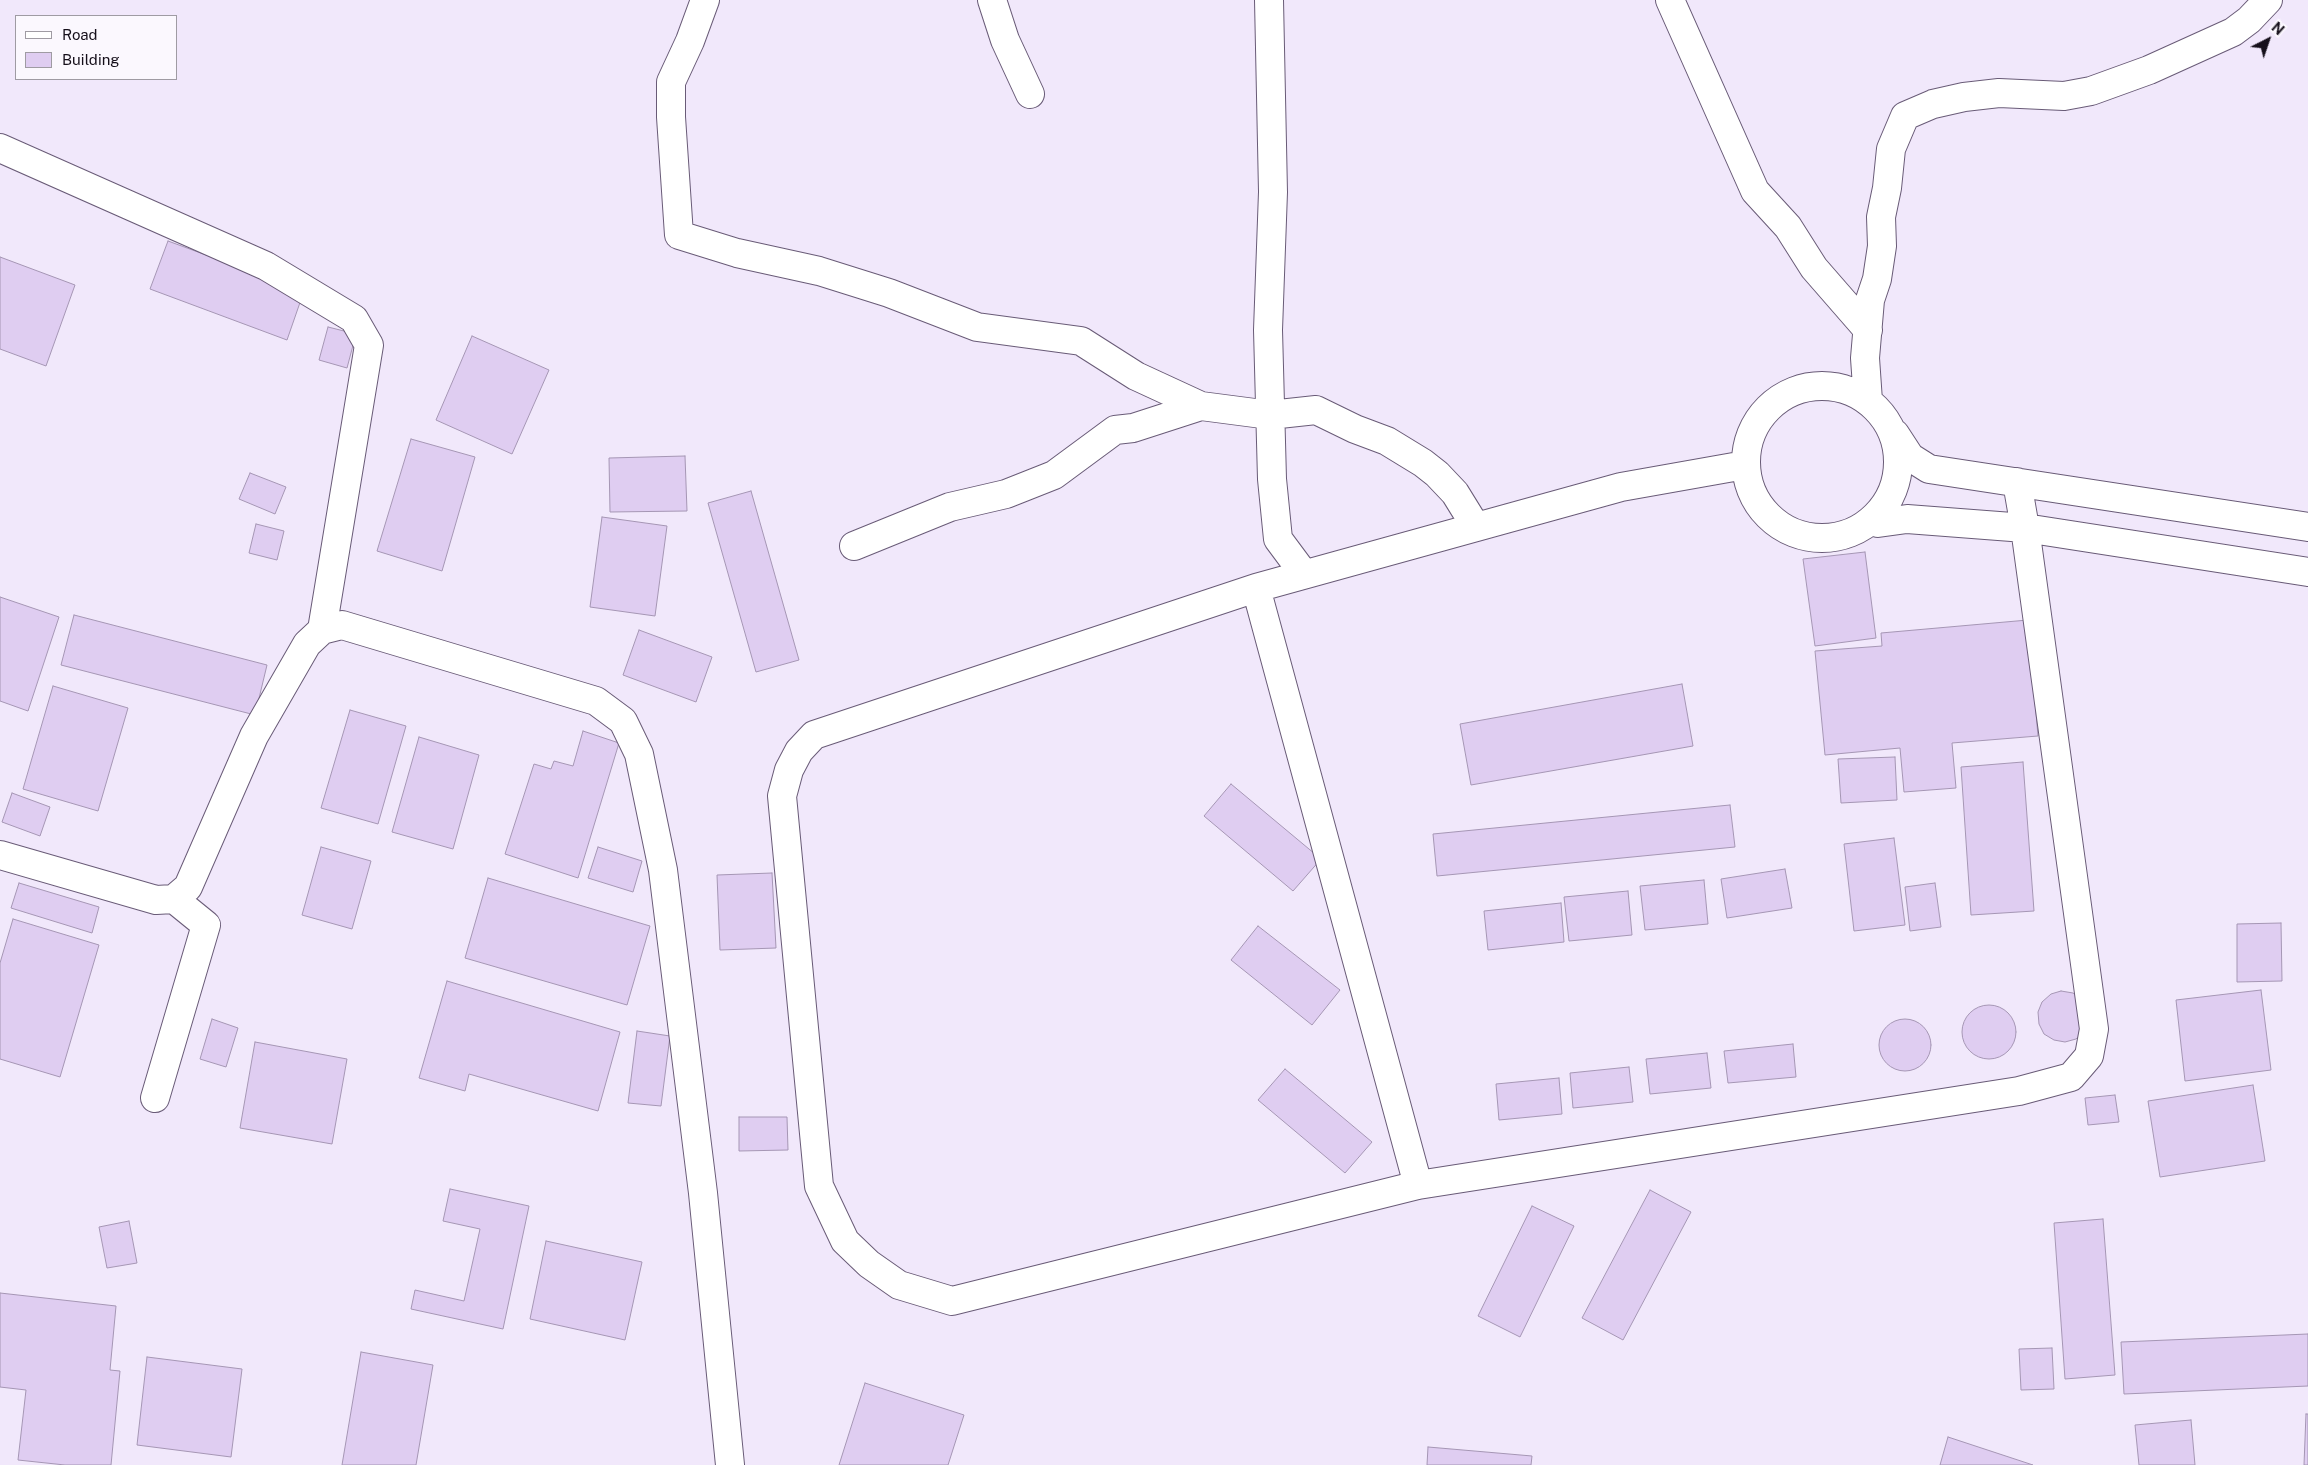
<!DOCTYPE html>
<style>
body{margin:0}
#map{position:relative;width:2308px;height:1465px;overflow:hidden;background:#f1e8fb;font-family:"Public Sans",sans-serif}
canvas{display:block}
.legend{position:absolute;left:15px;top:15px;width:162px;height:65px;box-sizing:border-box;background:#fbf8fe;border:1px solid #9f9ba3;margin:0;padding:6px 9px;list-style:none;font-size:15px;color:#150f1a}
.legend li{display:flex;align-items:center;gap:10px;height:25px}
.legend b{width:25px;border:1px solid #9f9ba3}
.north{position:absolute;left:2243px;top:15px;width:50px;height:50px;-webkit-text-stroke:4px #fbf8fe;paint-order:stroke;rotate:41deg;font-size:14px;font-weight:700;line-height:20px;text-align:center;color:#150f1a}
.north::after{content:'';display:block;margin:auto;width:18px;height:22px;background:#150f1a;clip-path:polygon(50% 0,100% 100%,50% 72%,0 100%)}
</style>
<div id="map">
<canvas width="2308" height="1465"></canvas>
<ul class="legend">
<li><b style="height:6px;background:#fff"></b>Road</li>
<li><b style="height:14px;background:#dfcdf1"></b>Building</li>
</ul>
<div class="north">N</div>
</div>
<script>
const ctx = document.querySelector('canvas').getContext('2d');
ctx.lineJoin = 'round';
function fill(path, color) {
  ctx.fillStyle = color;
  ctx.fill(path, 'evenodd');
}
function toPath(rows) {
  const path = new Path2D();
  for (const r of rows) {
    if (r.length === 3) {
      path.moveTo(r[0] + r[2], r[1]);
      path.arc(r[0], r[1], r[2], 0, 2 * Math.PI);
      continue;
    }
    path.moveTo(r[0], r[1]);
    for (let i = 2; i < r.length; i += 2) path.lineTo(r[i], r[i + 1]);
  }
  return path;
}
function trace(path, color, width, dash) {
  ctx.strokeStyle = color;
  ctx.lineWidth = width;
  ctx.lineCap = dash ? 'butt' : 'round';
  ctx.setLineDash(dash || []);
  ctx.stroke(path);
}
const building = toPath([
 [168,241,304,291,287,340,150,289,168,241],
 [0,257,75,285,46,366,0,349,0,257],
 [328,327,356,334,347,368,319,360,328,327],
 [472,336,549,370,512,454,436,420,472,336],
 [411,439,475,457,442,571,377,551,411,439],
 [685,456,687,511,610,512,609,458,685,456],
 [250,473,286,487,275,514,239,499,250,473],
 [751,491,799,660,756,672,708,503,751,491],
 [602,517,667,526,655,616,590,607,602,517],
 [256,524,284,531,277,560,249,553,256,524],
 [1865,552,1876,638,1815,646,1803,559,1865,552],
 [0,597,59,617,28,711,0,701,0,597],
 [74,615,267,665,255,715,61,665,74,615],
 [2028,620,2038,736,1952,743,1956,788,1904,792,1900,748,1825,755,1815,651,1882,646,1881,633,2028,620],
 [639,630,712,657,696,702,623,675,639,630],
 [1682,684,1693,746,1471,785,1460,724,1682,684],
 [53,686,128,708,98,811,23,789,53,686],
 [350,710,406,726,378,824,321,808,350,710],
 [583,731,619,743,578,878,505,854,534,764,551,769,554,761,573,766,583,731],
 [419,737,479,755,453,849,392,832,419,737],
 [1895,757,1897,800,1841,803,1838,759,1895,757],
 [2023,762,2034,911,1971,915,1961,767,2023,762],
 [1231,784,1321,859,1293,891,1204,816,1231,784],
 [12,793,50,807,40,836,2,822,12,793],
 [1730,805,1735,847,1437,876,1433,834,1730,805],
 [1894,838,1905,925,1854,931,1844,844,1894,838],
 [321,847,371,861,352,929,302,915,321,847],
 [598,847,642,861,633,892,588,878,598,847],
 [1785,869,1792,908,1727,918,1721,879,1785,869],
 [772,873,776,948,720,950,717,875,772,873],
 [488,878,650,926,627,1005,465,958,488,878],
 [1704,880,1708,924,1645,930,1640,886,1704,880],
 [19,883,99,907,92,933,11,908,19,883],
 [1935,883,1941,927,1910,931,1905,887,1935,883],
 [1628,891,1632,935,1569,941,1564,897,1628,891],
 [1561,903,1564,942,1488,950,1484,911,1561,903],
 [13,919,99,945,60,1077,0,1059,0,963,13,919],
 [2281,923,2282,981,2237,982,2237,924,2281,923],
 [1258,926,1340,990,1312,1025,1231,960,1258,926],
 [447,981,620,1032,598,1111,469,1074,465,1091,419,1078,447,981],
 [2261,990,2271,1070,2185,1081,2176,1000,2261,990],
 [2061,991,2073,993,2082,999,2085,1031,2076,1039,2065,1042,2054,1040,2044,1034,2039,1024,2038,1012,2042,1002,2051,994,2061,991],
 [1989,1032,27],
 [1905,1045,26],
 [212,1019,238,1028,226,1067,200,1059,212,1019],
 [637,1031,670,1036,661,1106,628,1103,637,1031],
 [255,1042,347,1059,332,1144,240,1128,255,1042],
 [1793,1044,1796,1077,1728,1083,1724,1051,1793,1044],
 [1707,1053,1711,1088,1650,1094,1646,1059,1707,1053],
 [1629,1067,1633,1102,1573,1108,1570,1073,1629,1067],
 [1285,1069,1372,1142,1345,1173,1258,1100,1285,1069],
 [1559,1078,1562,1114,1499,1120,1496,1084,1559,1078],
 [2253,1085,2265,1161,2160,1177,2148,1101,2253,1085],
 [2115,1095,2119,1122,2088,1125,2085,1098,2115,1095],
 [739,1117,787,1117,788,1150,739,1151,739,1117],
 [450,1189,529,1206,503,1329,411,1309,415,1290,464,1301,480,1229,443,1221,450,1189],
 [1650,1190,1691,1212,1623,1340,1582,1318,1650,1190],
 [1532,1206,1574,1226,1520,1337,1478,1316,1532,1206],
 [2103,1219,2115,1375,2065,1379,2054,1223,2103,1219],
 [129,1221,137,1263,107,1268,99,1227,129,1221],
 [546,1241,642,1262,625,1340,530,1319,546,1241],
 [0,1293,116,1306,110,1370,120,1371,111,1465,65,1465,18,1460,26,1390,0,1387,0,1293],
 [2308,1334,2308,1386,2124,1394,2121,1342,2308,1334],
 [2052,1348,2054,1389,2021,1390,2019,1349,2052,1348],
 [361,1352,433,1365,416,1465,342,1465,361,1352],
 [147,1357,242,1369,231,1457,137,1445,147,1357],
 [865,1383,964,1415,948,1465,839,1465,865,1383],
 [2306,1414,2308,1414,2308,1465,2304,1465,2306,1414],
 [2191,1420,2195,1465,2139,1465,2135,1425,2191,1420],
 [1948,1437,2033,1465,1940,1465,1948,1437],
 [1428,1447,1532,1456,1531,1465,1427,1465,1428,1447]
]);
const street = toPath([
 [705,0,690,41,671,82,671,117,679,235,737,253,819,271,889,293,977,327,1081,341,1136,376,1201,406,1270,415,1316,410,1355,429,1387,441,1423,463,1437,474,1455,493,1476,527],
 [992,0,1005,40,1030,94],
 [1269,0,1273,192,1268,330,1272,479,1278,539,1304,574],
 [1670,0,1755,191,1788,227,1814,268,1868,330],
 [0,148,266,266,354,319,369,345,322,630],
 [1822,462,76],
 [1868,401,1865,358,1870,300,1877,279,1882,246,1881,217,1887,188,1891,149,1905,116,1933,104,1964,97,1999,93,2064,96,2091,91,2149,70,2233,32,2249,20,2268,0],
 [1895,434,1910,457,1929,469,2308,527],
 [1745,465,1621,487,1256,588,814,735,799,751,789,770,782,796,819,1186,845,1241,869,1264,899,1285,952,1301,1418,1185,2019,1091,2071,1077,2089,1056,2094,1029,2025,528,2017,482],
 [1873,521,1878,523,1907,519,2025,528,2308,572],
 [854,546,950,507,1006,494,1054,475,1115,430,1133,428,1201,406],
 [1256,588,1418,1185],
 [0,855,156,900,174,899,188,887,254,736,307,644,322,630,342,625,596,701,623,721,639,754,663,870,703,1193,730,1465],
 [155,1098,206,925,174,899]
]);
fill(building, '#dfcdf1');
trace(building, '#a596b4', 1);
trace(street, '#695b77', 30);
trace(street, '#fff', 28);
</script>
